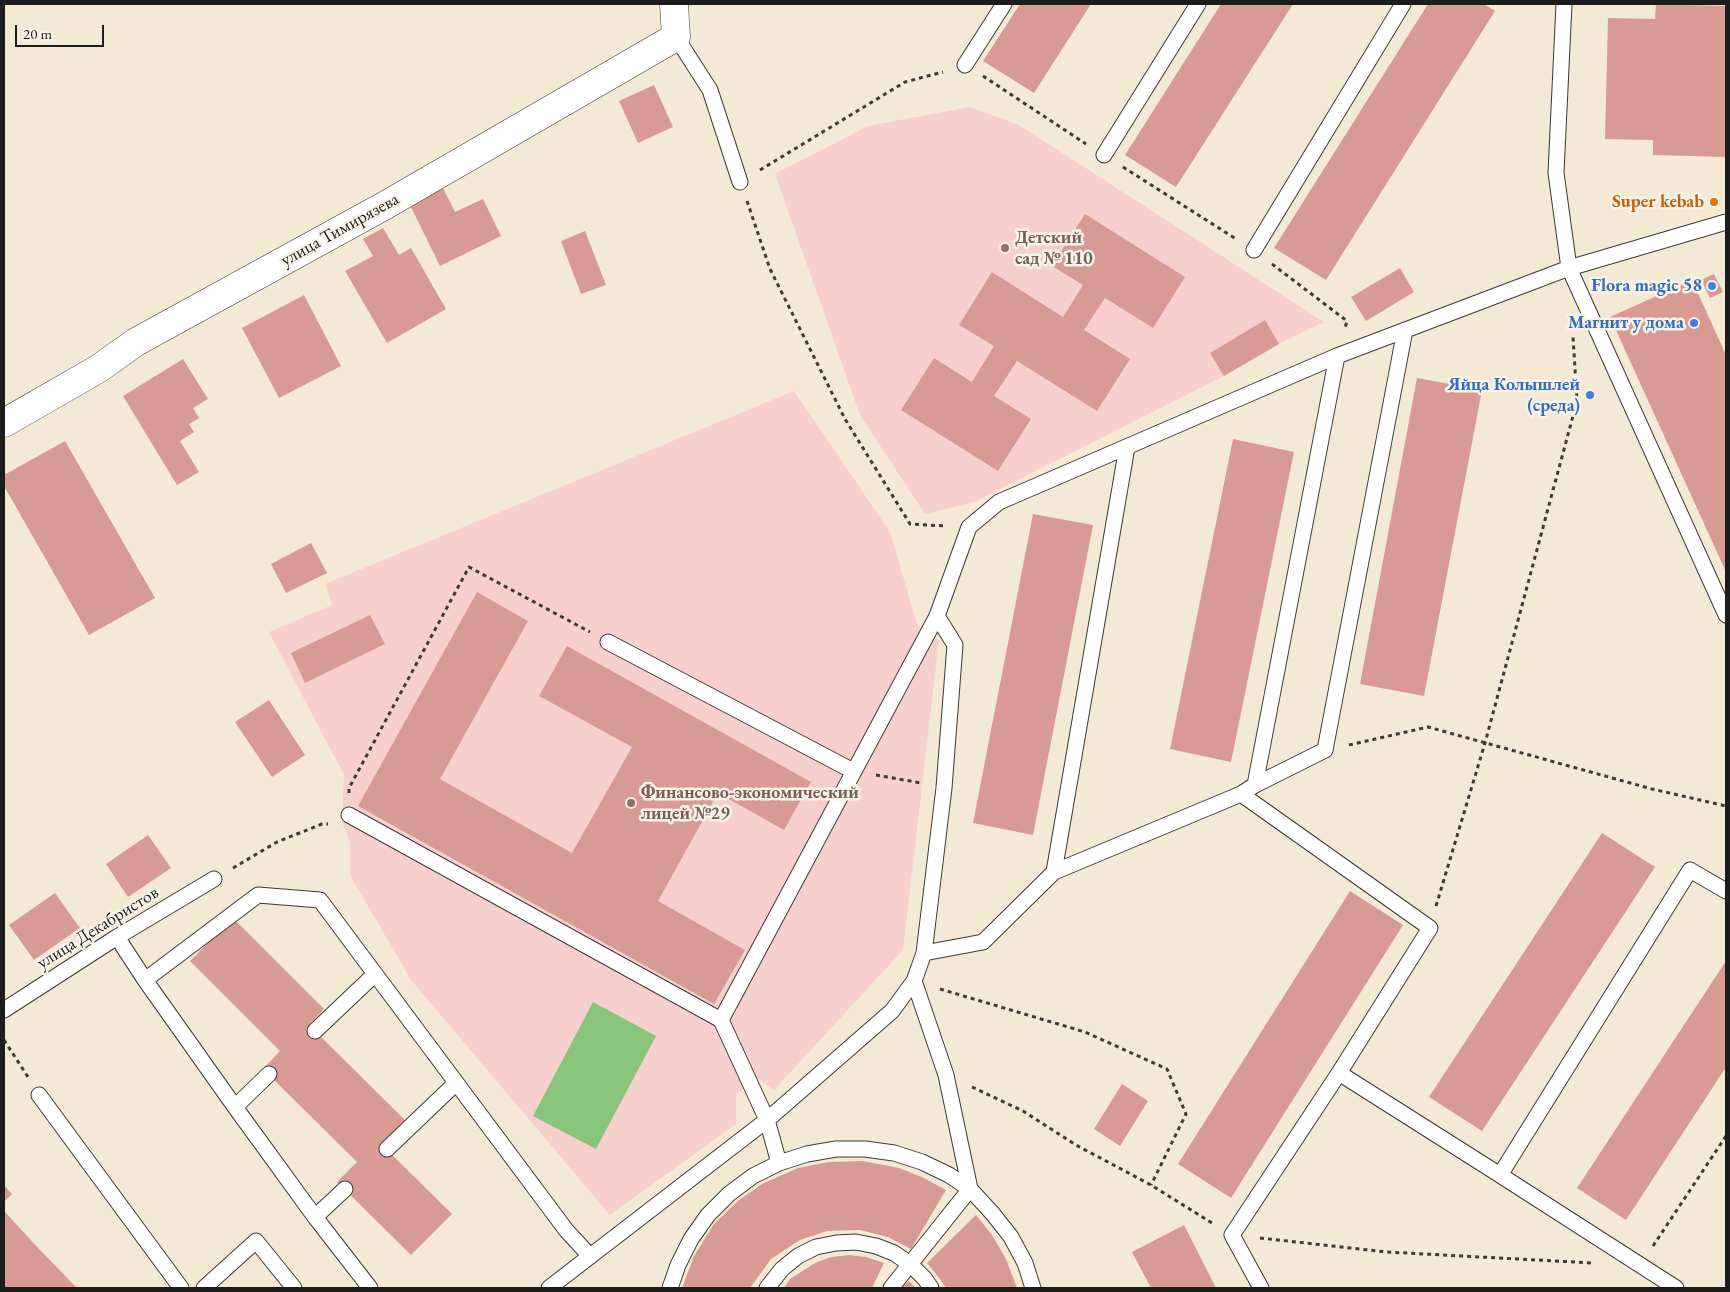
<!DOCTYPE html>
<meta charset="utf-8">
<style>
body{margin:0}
#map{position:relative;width:1730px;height:1292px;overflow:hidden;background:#f4e9d4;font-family:"EB Garamond",serif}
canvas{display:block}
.frame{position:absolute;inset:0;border:5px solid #1c1c1c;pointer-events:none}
.scale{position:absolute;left:15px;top:25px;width:89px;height:22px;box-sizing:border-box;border:2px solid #1c1c1c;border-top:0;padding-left:6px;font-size:15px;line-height:18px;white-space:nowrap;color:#1c1c1c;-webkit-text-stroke:4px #f7f3e8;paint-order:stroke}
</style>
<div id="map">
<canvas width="1730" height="1292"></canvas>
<div class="frame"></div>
<div class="scale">20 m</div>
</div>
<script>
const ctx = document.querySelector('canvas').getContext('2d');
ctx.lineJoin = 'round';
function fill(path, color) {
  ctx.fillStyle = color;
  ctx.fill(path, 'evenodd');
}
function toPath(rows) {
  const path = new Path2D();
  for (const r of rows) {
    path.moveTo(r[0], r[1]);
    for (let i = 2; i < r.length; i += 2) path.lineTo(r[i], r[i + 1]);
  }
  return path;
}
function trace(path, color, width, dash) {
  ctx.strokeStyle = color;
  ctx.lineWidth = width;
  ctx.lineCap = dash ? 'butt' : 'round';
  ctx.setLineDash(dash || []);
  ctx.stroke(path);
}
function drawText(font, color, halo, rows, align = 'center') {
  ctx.font = font + ' "EB Garamond",serif';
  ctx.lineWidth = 5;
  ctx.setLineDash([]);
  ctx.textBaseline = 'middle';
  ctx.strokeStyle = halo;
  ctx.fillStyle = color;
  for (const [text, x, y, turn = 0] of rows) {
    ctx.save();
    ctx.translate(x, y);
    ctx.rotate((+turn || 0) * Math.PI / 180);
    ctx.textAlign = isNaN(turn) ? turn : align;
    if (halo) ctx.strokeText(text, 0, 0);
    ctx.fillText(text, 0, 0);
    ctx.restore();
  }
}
const built = toPath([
 [970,107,1019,125,1324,322,1279,344,1224,376,974,502,925,514,860,415,775,174,868,126],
 [794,391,890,532,917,624,939,640,903,950,774,1090,758,1079,736,1094,736,1124,610,1215,411,980,350,875,350,842,342,822,344,775,269,632,332,605,325,584]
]);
const green = toPath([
 [593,1002,656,1036,596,1149,533,1116]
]);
const building = toPath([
 [1020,4,1091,4,1034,93,983,61],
 [1221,4,1293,4,1176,187,1125,155],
 [1428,4,1484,4,1495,11,1326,280,1274,248],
 [1656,4,1726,6,1726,157,1653,155,1653,140,1605,139,1608,18,1655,19],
 [654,85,673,127,638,143,619,101],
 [442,186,455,212,483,199,501,236,440,266,409,203],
 [1085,214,1185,277,1153,328,1105,298,1084,330,1130,359,1097,411,1017,361,994,396,1031,419,998,471,901,410,934,358,972,382,994,346,959,325,992,272,1063,317,1083,285,1052,266],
 [383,228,399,255,411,248,446,309,387,343,345,271,373,256,363,239],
 [585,231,606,285,581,294,561,241],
 [1400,268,1414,292,1366,321,1351,297],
 [1714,274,1723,292,1710,298,1701,280],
 [1692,280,1726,355,1726,572,1610,317],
 [304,295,341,366,279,398,242,328],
 [1265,320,1279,344,1224,376,1210,353],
 [183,359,208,399,193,408,199,418,189,424,194,432,180,441,199,472,177,485,123,396],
 [1417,378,1482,390,1424,696,1360,684],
 [1233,439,1294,452,1231,762,1170,749],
 [65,441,155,598,89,635,4,486,4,475],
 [1033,514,1093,525,1033,835,973,823],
 [311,543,327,573,286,593,271,564],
 [477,592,528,621,440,779,572,853,632,747,539,696,567,646,811,782,784,830,718,793,658,901,745,950,714,1004,358,806],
 [370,615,385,644,305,683,291,653],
 [269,700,305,755,272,777,235,722],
 [1602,833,1655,867,1482,1131,1429,1097],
 [148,835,171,868,128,897,106,864],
 [1350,891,1403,925,1231,1198,1178,1164],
 [55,893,80,928,34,960,9,925],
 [233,918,324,1009,309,1025,405,1120,381,1144,452,1214,411,1255,337,1182,357,1162,263,1069,280,1051,190,961],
 [1726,961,1726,1067,1626,1220,1577,1188],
 [1122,1084,1148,1101,1120,1146,1094,1129],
 [863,1161,899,1168,922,1177,946,1190,911,1249,888,1237,860,1230,827,1231,800,1240,771,1259,750,1288,682,1288,694,1256,714,1224,739,1200,762,1184,798,1168,829,1162],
 [4,1185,12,1194,4,1202],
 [4,1211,41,1251,77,1288,4,1288],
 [976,1215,992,1235,1006,1259,1017,1288,946,1288,940,1279,927,1263],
 [1184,1225,1216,1288,1151,1288,1132,1252],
 [849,1255,866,1257,884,1263,872,1288,849,1287,784,1288,790,1279,815,1263,831,1257],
 [909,1281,916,1288,901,1288]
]);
const path = toPath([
 [983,76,1086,144],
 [1123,167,1236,239],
 [760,170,905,82,943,72],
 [747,201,770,269,845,419,910,524,946,526],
 [1272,264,1347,321,1345,328],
 [1349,745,1428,727,1652,789,1726,806],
 [876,775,921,783],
 [349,793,349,788,469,567,590,632],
 [233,868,277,842,322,824,328,824],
 [1436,906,1485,743,1577,401,1573,337],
 [940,989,1085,1032,1167,1069,1186,1114,1151,1185],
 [4,1040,28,1077],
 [972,1087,1023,1111,1076,1145,1151,1185,1212,1223],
 [1260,1238,1387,1252,1593,1263],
 [1653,1246,1726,1136]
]);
const service = toPath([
 [1564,4,1556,173,1569,268,1726,615],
 [676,37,710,90,740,182],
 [965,65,1004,4],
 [1104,155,1198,4],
 [1254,250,1403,4],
 [608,642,853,771],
 [1255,785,1337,356],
 [1241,794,1430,928,1339,1073],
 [349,815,721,1020,767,1120,779,1163],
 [1054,872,1127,447],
 [117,937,145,980,235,1107,315,1217,370,1288],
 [924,953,983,942,1054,872,1241,794,1255,785,1325,750,1405,330],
 [145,980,258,895,320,900,566,1230,590,1256],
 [4,1010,117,937,214,879],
 [721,1020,937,616],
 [315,1031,374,975],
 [39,1095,181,1288],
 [235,1107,269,1074],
 [387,1149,456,1083],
 [1500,1175,1676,1288],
 [315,1217,345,1189],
 [204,1288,256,1241,294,1288],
 [549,1288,767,1120,892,1011,914,981,924,953,944,788,955,645,937,616,969,527,999,502,1337,356,1569,268,1726,222],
 [670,1288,678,1265,691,1239,708,1215,729,1194,753,1176,779,1163,807,1154,836,1149,865,1149,894,1153,922,1162,949,1175,970,1189,993,1214,1011,1237,1025,1263,1033,1288],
 [767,1288,782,1269,798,1256,816,1247,836,1243,856,1242,876,1246,894,1253,910,1264,925,1279,931,1288],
 [891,1288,970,1189,946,1075,914,981],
 [1261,1288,1232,1235,1339,1073,1500,1175,1690,870,1726,891]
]);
const minor = toPath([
 [4,423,98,369,136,342,384,206,676,37,674,4]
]);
const markers = [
 [1714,202,5,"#e8710a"],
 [1005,248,5,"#8d6e63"],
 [1712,286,5,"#3f7fe0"],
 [1694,323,5,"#3f7fe0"],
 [1590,395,5,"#3f7fe0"],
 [631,803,5,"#8d6e63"]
];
const foodNames = [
 ["Super kebab",1704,202]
];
const streetNames = [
 ["улица Тимирязева",340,230,-29],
 ["улица Декабристов",98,928,-32]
];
const educationNames = [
 ["Детский",1015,238],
 ["сад № 110",1015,259],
 ["Финансово-экономический",641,793],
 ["лицей №29",641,814]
];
const shopNames = [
 ["Flora magic 58",1702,286],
 ["Магнит у дома",1684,323],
 ["Яйца Колышлей",1580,385],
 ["(среда)",1580,406]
];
fill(built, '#f7d0ce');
fill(green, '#89c57b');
fill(building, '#d89b94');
trace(service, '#3c3b38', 17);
trace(minor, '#3c3b38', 29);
trace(path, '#3c3b38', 3, [4, 4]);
trace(service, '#fff', 15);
trace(minor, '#fff', 28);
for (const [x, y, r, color] of markers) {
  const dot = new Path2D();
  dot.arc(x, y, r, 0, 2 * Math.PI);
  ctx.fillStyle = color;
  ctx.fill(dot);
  trace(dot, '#f7f3e8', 2);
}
drawText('bold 18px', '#c56008', '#f7f3e8', foodNames, 'right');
drawText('18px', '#1c1c1c', '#f7f3e8', streetNames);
drawText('bold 18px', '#785e54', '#f7f3e8', educationNames, 'left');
drawText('bold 18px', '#366cbe', '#f7f3e8', shopNames, 'right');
</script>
